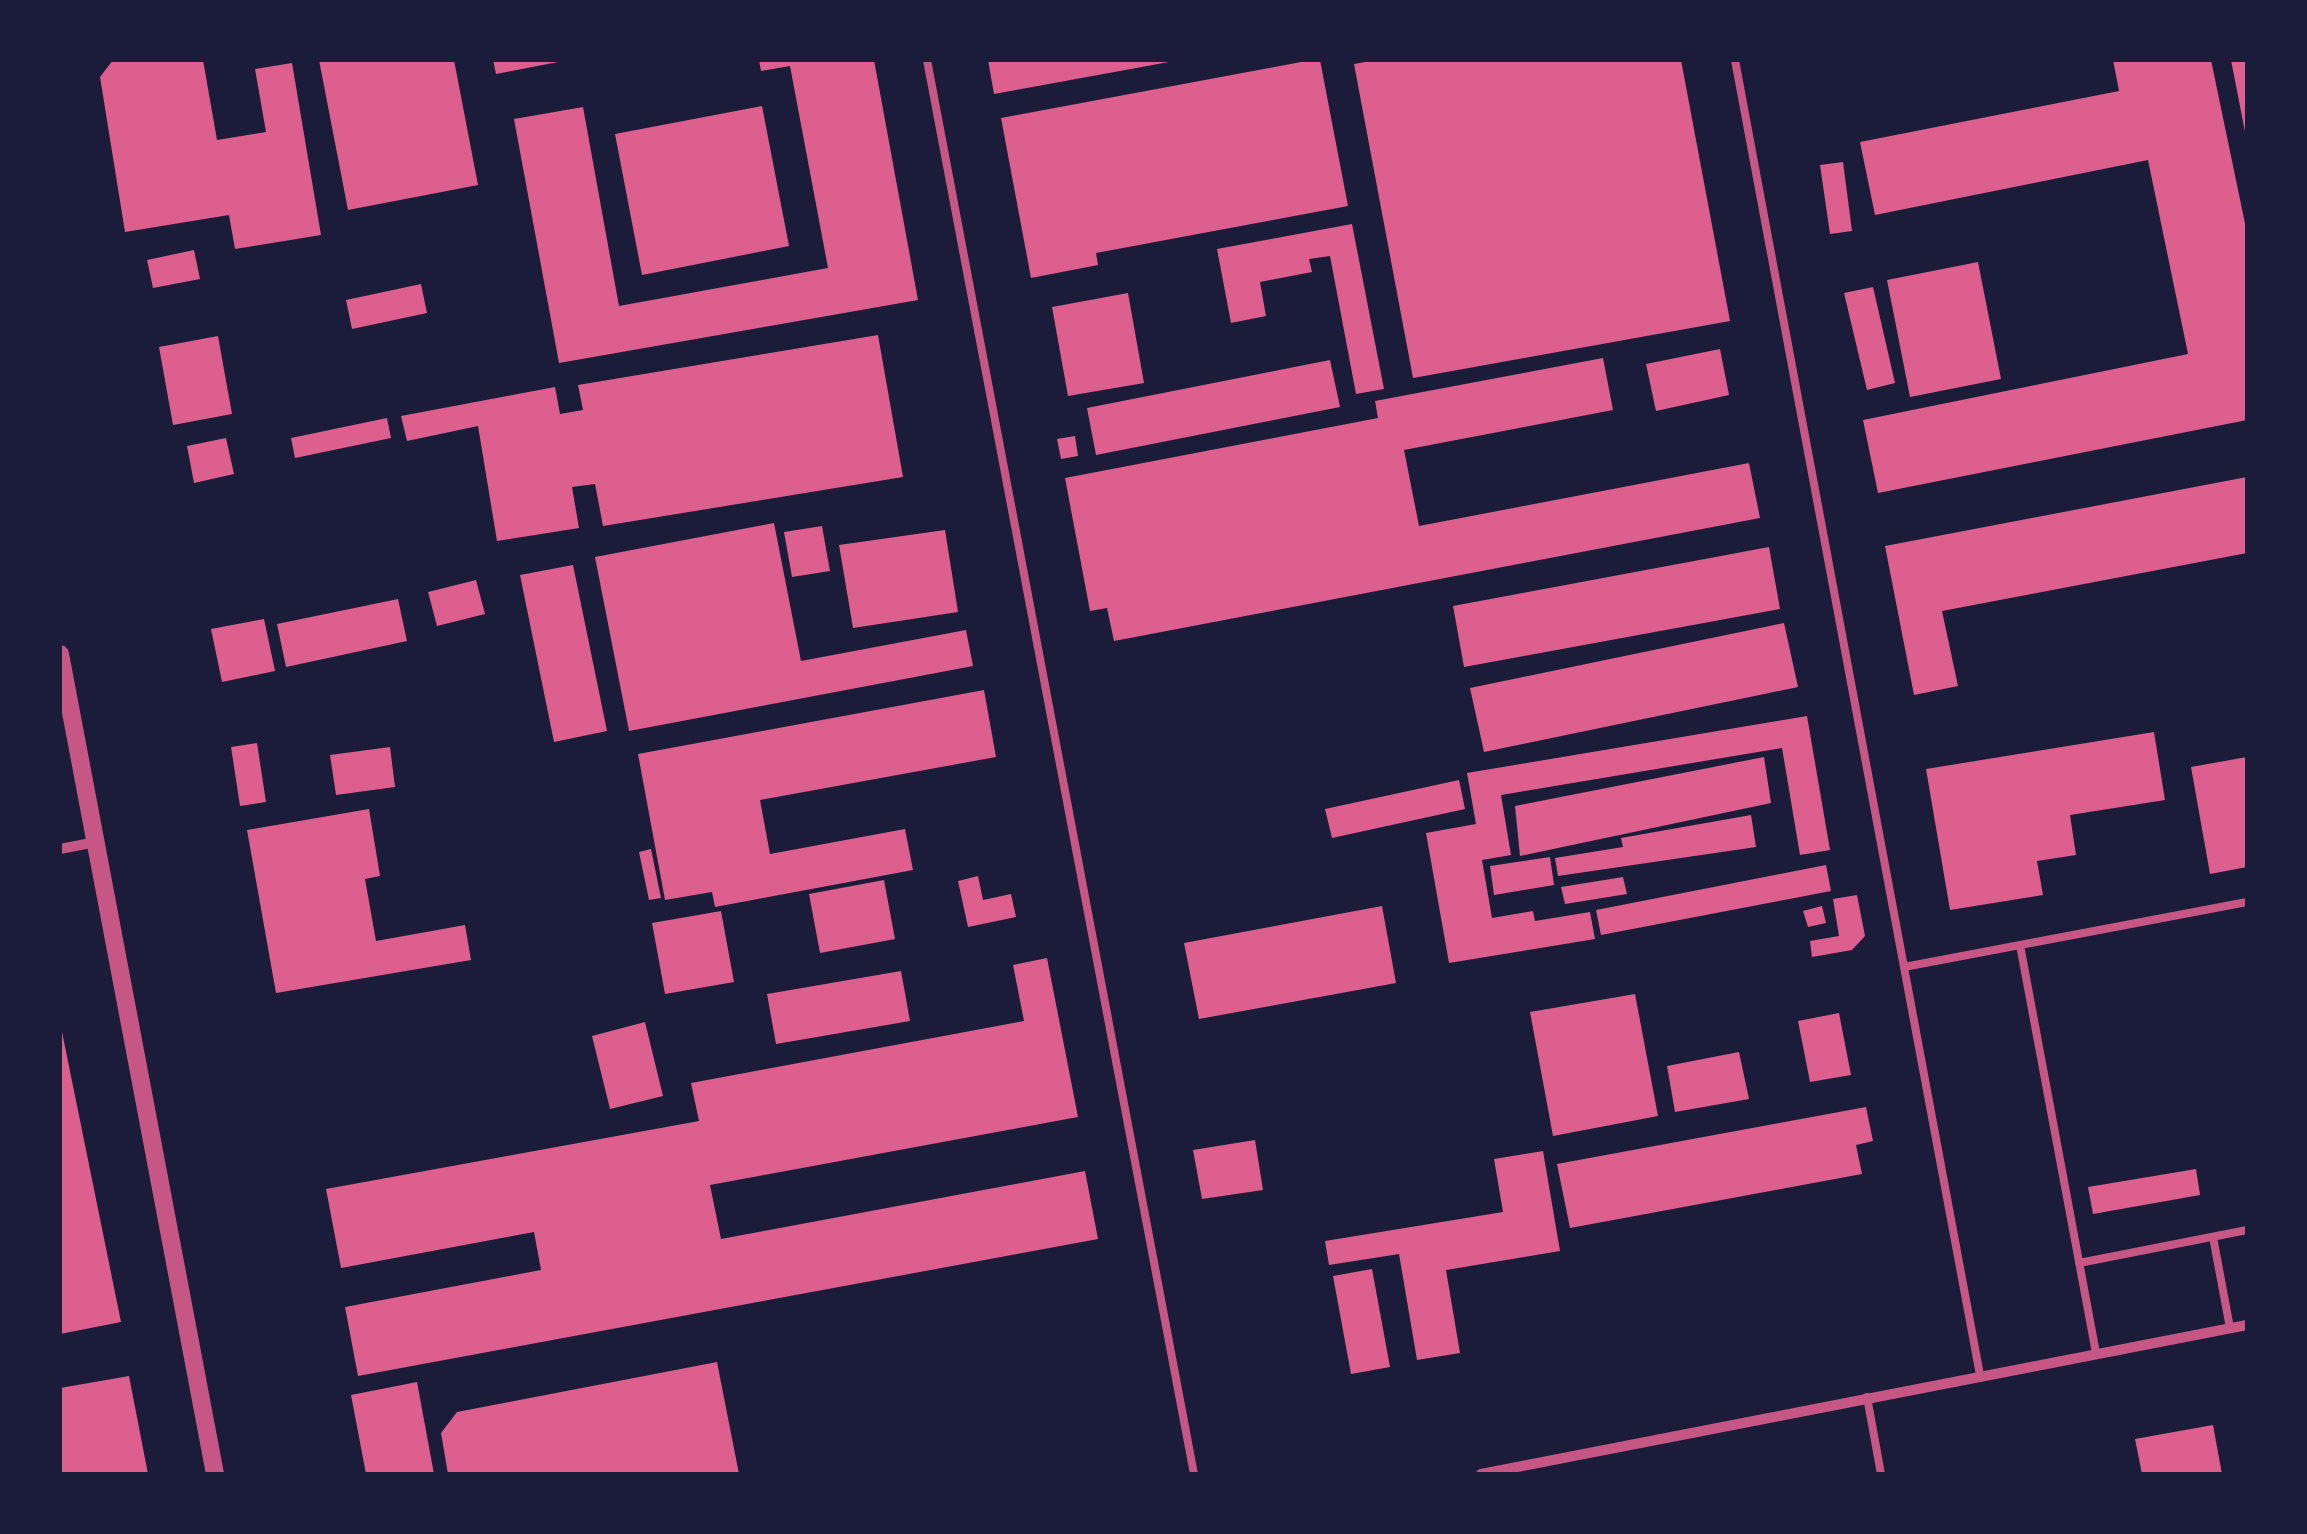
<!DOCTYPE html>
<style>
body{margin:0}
#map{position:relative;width:2307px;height:1534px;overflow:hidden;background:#1b1b3a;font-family:Arial,sans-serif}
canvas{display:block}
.frame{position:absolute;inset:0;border:62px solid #1b1b3a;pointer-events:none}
</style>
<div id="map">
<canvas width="2307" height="1534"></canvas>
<div class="frame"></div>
</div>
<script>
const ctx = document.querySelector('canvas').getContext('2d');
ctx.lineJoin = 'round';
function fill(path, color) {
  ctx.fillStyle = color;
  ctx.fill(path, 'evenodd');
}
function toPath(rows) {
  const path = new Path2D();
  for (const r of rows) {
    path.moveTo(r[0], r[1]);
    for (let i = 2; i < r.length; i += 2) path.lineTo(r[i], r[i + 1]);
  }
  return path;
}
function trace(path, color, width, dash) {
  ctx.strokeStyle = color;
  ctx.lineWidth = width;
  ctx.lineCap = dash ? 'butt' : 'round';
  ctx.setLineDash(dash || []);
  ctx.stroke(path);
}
const building = toPath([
 [113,60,203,60,217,140,266,132,255,69,292,63,321,235,235,249,229,215,125,232,100,77],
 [319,60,454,60,478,185,348,210],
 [493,60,557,60,558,62,496,74],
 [759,60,874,60,918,300,559,363,514,119,583,107,619,306,828,268,790,66,761,71],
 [988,60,1168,60,1169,62,994,94],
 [1312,60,1320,60,1348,206,1096,253,1098,265,1031,278,1001,118],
 [1376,60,1681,60,1730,321,1413,378,1354,64],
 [2113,60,2211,60,2247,233,2247,420,1878,493,1863,420,2188,354,2148,160,1875,215,1860,142,2119,91],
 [2231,60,2247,60,2247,132,2245,132],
 [762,106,789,246,642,275,615,134],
 [1843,162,1852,231,1830,234,1820,165],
 [1352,224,1384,389,1356,394,1330,256,1309,259,1312,272,1260,282,1266,316,1231,323,1217,249],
 [194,250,200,279,153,288,147,260],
 [1978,262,2001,379,1910,397,1887,280],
 [421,284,427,313,352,329,346,300],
 [1873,287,1895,383,1867,390,1844,293],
 [1128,293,1144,383,1068,396,1052,307],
 [878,335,903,477,603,526,595,484,572,487,579,528,497,541,478,426,407,441,401,416,555,387,560,414,583,410,578,385],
 [218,336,232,414,173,425,159,347],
 [1720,349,1729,395,1656,411,1646,364],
 [1603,358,1613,410,1404,450,1419,526,1749,463,1760,518,1114,641,1107,608,1090,611,1065,478,1378,418,1375,401],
 [1330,360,1340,407,1096,455,1087,408],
 [387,418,391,438,295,458,291,438],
 [1075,436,1078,456,1061,459,1057,439],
 [226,438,234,474,194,483,187,446],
 [2247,477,2247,553,1942,611,1958,686,1914,695,1885,546],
 [774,523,801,661,966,630,973,666,629,731,595,557],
 [822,526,830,571,792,577,784,532],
 [945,530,958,612,853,628,839,545],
 [1769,547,1780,609,1464,667,1453,606],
 [573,565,607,731,554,742,520,575],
 [476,580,485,614,437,626,428,592],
 [398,599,407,641,286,667,277,624],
 [264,619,275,671,222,682,211,629],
 [1784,623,1798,687,1484,752,1470,688],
 [984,690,996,757,760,800,770,854,905,829,913,870,715,907,712,892,665,900,638,754],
 [1807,716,1830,850,1800,855,1782,748,1501,795,1511,855,1482,860,1492,918,1533,911,1535,921,1590,912,1595,939,1449,963,1426,833,1476,824,1467,773],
 [2154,732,2165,800,2070,815,2076,855,2037,861,2043,895,1950,910,1926,769],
 [257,743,266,802,240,806,231,747],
 [390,747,395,787,336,795,330,755],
 [1764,757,1771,803,1520,856,1515,806],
 [2247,757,2247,867,2210,874,2191,767],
 [1459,780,1465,809,1332,838,1325,809],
 [369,809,380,876,365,879,376,941,465,925,471,960,276,993,247,830],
 [1751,815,1756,847,1558,876,1555,858,1623,847,1621,838],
 [651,849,661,898,649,900,639,852],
 [1550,857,1554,885,1494,895,1490,866],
 [1826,865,1831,891,1601,935,1596,910],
 [978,876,983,900,1011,894,1016,917,968,927,958,881],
 [1623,877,1627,894,1565,904,1561,887],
 [884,880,895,939,820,953,809,894],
 [1857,895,1865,936,1852,950,1812,957,1810,941,1839,936,1833,899],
 [1382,906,1396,983,1199,1019,1184,943],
 [1822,906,1826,923,1808,927,1803,911],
 [721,911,734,982,665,994,652,923],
 [1047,958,1078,1117,710,1185,721,1239,1085,1171,1098,1239,358,1376,345,1307,541,1270,534,1232,341,1268,326,1189,699,1121,691,1083,1024,1021,1013,965],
 [901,971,910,1021,776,1044,767,994],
 [1635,994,1658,1116,1553,1136,1530,1012],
 [1839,1013,1851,1075,1810,1082,1798,1021],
 [60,1022,121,1322,60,1334],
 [645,1022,663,1096,610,1109,592,1036],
 [1739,1052,1749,1099,1675,1112,1667,1066],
 [1866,1107,1873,1141,1856,1145,1862,1174,1570,1228,1557,1164],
 [1255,1140,1263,1190,1202,1199,1193,1150],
 [1543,1151,1560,1251,1446,1270,1460,1353,1417,1360,1399,1254,1329,1265,1325,1241,1503,1212,1494,1159],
 [2196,1169,2200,1195,2093,1214,2088,1187],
 [1372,1269,1390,1367,1351,1374,1333,1276],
 [717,1362,739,1474,448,1474,441,1433,457,1412],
 [129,1376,148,1474,60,1474,60,1388],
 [417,1382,434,1474,366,1474,351,1395],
 [2213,1425,2222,1474,2142,1474,2135,1439]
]);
const service = toPath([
 [927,60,1194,1474],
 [1735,60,1980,1375],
 [2020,945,2096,1353],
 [1904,967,2247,902],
 [2213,1237,2230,1328],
 [2079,1263,2247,1230],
 [1867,1397,1881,1474]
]);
const minor = toPath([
 [60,849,96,842],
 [1481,1474,2247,1325]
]);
const tertiary = toPath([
 [60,654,215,1474]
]);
fill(building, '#dd5f8e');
trace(service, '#c65784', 8);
trace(minor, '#c65784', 10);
trace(tertiary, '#c65784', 18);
</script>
